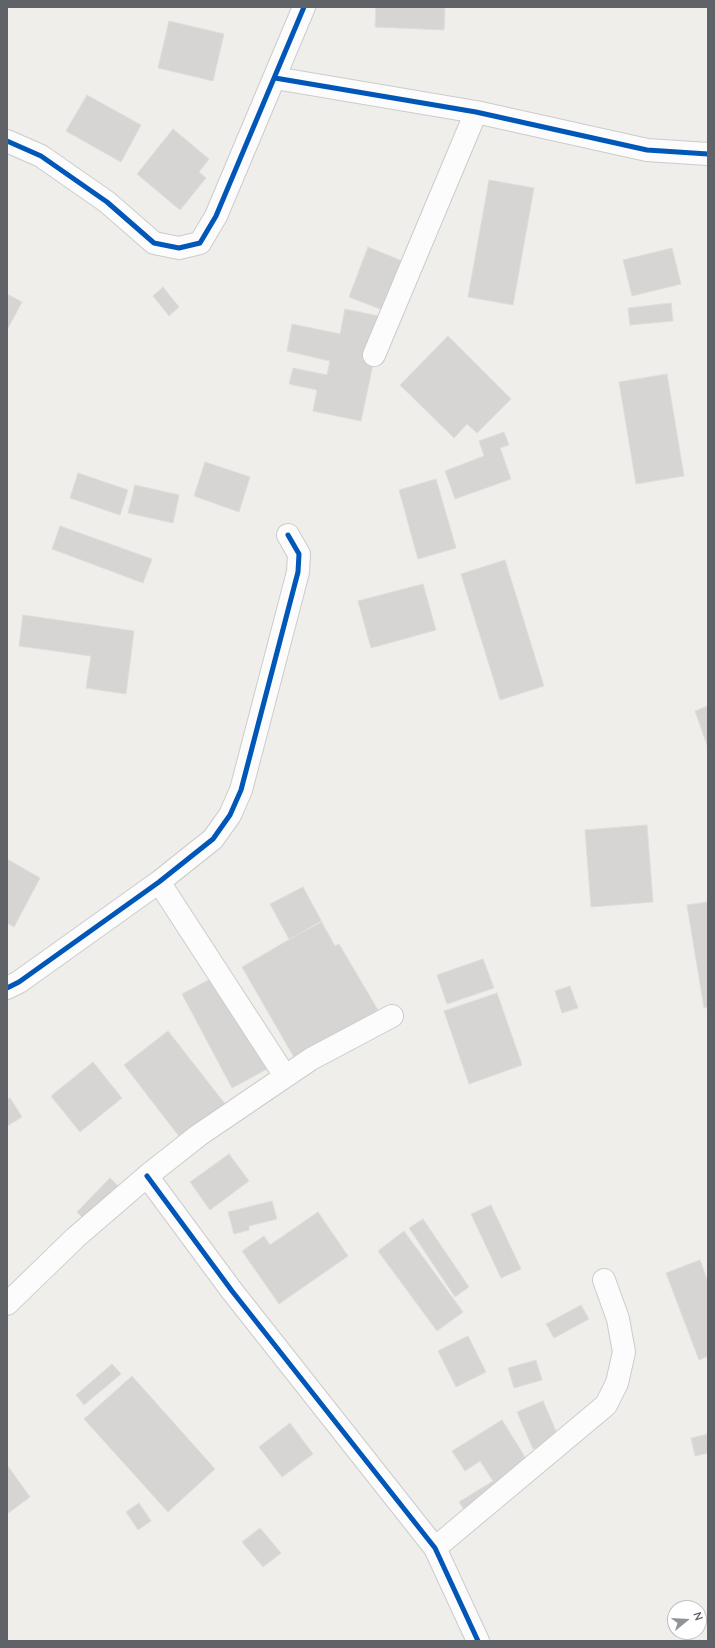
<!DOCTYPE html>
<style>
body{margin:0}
#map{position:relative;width:715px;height:1648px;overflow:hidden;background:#efeeea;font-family:"Nunito Sans",sans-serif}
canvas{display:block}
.frame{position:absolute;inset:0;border:8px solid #5f6368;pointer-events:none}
.north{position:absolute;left:667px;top:1600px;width:40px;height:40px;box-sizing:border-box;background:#fff;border:1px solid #bfc1c3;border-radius:50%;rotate:72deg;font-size:11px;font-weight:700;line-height:16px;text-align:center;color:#5f6368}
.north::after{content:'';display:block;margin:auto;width:14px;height:18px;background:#919496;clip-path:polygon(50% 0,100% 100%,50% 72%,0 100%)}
</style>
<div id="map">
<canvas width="715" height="1648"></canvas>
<div class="frame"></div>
<div class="north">N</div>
</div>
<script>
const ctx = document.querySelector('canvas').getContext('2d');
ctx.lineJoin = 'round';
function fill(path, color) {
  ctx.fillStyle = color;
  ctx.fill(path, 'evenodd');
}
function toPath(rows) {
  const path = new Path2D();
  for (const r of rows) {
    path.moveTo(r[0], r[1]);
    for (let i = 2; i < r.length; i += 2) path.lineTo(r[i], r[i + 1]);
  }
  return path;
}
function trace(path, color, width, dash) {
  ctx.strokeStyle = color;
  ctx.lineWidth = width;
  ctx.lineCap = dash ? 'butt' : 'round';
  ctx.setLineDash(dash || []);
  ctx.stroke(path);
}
const building = toPath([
 [376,7,445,7,444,30,375,27,376,7],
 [169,21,224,34,213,81,158,68,169,21],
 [87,95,141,125,121,162,66,131,87,95],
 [173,129,209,159,199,172,206,178,180,210,137,174,173,129],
 [489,180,534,188,513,305,468,297,489,180],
 [368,247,412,265,393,314,349,297,368,247],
 [672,248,681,284,632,296,623,260,672,248],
 [163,287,179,307,169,316,153,296,163,287],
 [7,294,22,302,7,330,7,294],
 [671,303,673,321,630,325,628,308,671,303],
 [345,309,383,317,361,421,313,411,317,390,289,384,293,368,327,375,330,361,287,351,292,324,340,334,345,309],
 [448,336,511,399,477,433,467,424,454,438,400,385,448,336],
 [667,374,684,476,636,484,619,382,667,374],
 [504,432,509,445,500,448,511,479,455,499,445,471,484,456,479,441,504,432],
 [205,462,250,477,239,512,194,496,205,462],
 [78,473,128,490,120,515,70,498,78,473],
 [436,479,456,548,418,559,399,490,436,479],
 [135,485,179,495,173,523,128,513,135,485],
 [60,526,152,559,143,583,52,549,60,526],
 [505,560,544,686,500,700,461,574,505,560],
 [423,584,436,630,371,648,358,601,423,584],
 [23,615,134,631,126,694,86,688,91,656,19,646,23,615],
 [708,706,708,748,695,711,708,706],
 [647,825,653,902,591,907,585,830,647,825],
 [7,859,40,878,14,927,7,923,7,859],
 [303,887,322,922,289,939,270,904,303,887],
 [708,902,708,1007,704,1008,687,905,708,902],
 [321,921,335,946,339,944,378,1010,295,1059,242,967,321,921],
 [483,959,494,988,447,1004,437,975,483,959],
 [218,975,267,1069,232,1088,182,994,218,975],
 [570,986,578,1008,562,1013,555,991,570,986],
 [497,993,522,1065,469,1084,444,1011,497,993],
 [168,1031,229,1109,185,1144,124,1065,168,1031],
 [93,1062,122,1098,80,1132,51,1096,93,1062],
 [10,1098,22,1117,7,1126,7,1100,10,1098],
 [229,1154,249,1181,210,1210,190,1182,229,1154],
 [110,1178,131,1198,97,1232,77,1212,110,1178],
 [272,1201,277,1219,249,1226,249,1230,234,1234,228,1212,272,1201],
 [491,1205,521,1269,501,1278,471,1214,491,1205],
 [318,1212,348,1256,279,1304,242,1251,264,1236,270,1245,318,1212],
 [423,1219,469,1287,455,1297,409,1228,423,1219],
 [404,1231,463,1312,437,1331,378,1251,404,1231],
 [700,1260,708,1282,708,1356,699,1360,666,1273,700,1260],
 [581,1305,589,1319,554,1338,546,1324,581,1305],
 [468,1336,486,1372,456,1387,438,1351,468,1336],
 [536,1360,542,1380,514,1388,508,1368,536,1360],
 [112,1364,121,1374,84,1405,76,1395,112,1364],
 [132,1376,215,1469,168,1512,84,1419,132,1376],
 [543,1401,559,1438,533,1449,517,1412,543,1401],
 [502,1420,536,1475,468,1516,459,1502,493,1481,480,1461,465,1471,452,1451,502,1420],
 [290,1423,313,1454,282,1477,259,1447,290,1423],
 [708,1434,708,1453,695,1456,691,1438,708,1434],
 [7,1465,30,1497,7,1514,7,1465],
 [139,1503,151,1521,138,1530,126,1512,139,1503],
 [260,1528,281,1553,263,1567,242,1542,260,1528]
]);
const street = toPath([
 [275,78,476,112,647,150,708,154],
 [7,141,41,156,107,202,154,243,179,248,200,243,216,216,304,7],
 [374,355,476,112],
 [159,882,285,1076],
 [7,988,19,982,159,882,213,839,230,815,241,790,298,572,299,554,288,535],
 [147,1176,232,1291,435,1548,478,1641],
 [7,1304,75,1238,147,1176,199,1135,311,1059,392,1016],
 [435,1548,606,1405,617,1383,624,1352,618,1319,604,1280]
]);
const cycleway = toPath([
 [275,78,476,112,647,150,708,154],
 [7,141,41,156,107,202,154,243,179,248,200,243,216,216,304,7],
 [7,988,19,982,159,882,213,839,230,815,241,790,298,572,299,554,288,535],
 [147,1176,232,1291,435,1548,478,1641]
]);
fill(building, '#d6d5d3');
trace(building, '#deddd9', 1);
trace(street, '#cbcccc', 24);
trace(street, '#fdfcfc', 22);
trace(cycleway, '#0057b8', 5);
</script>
